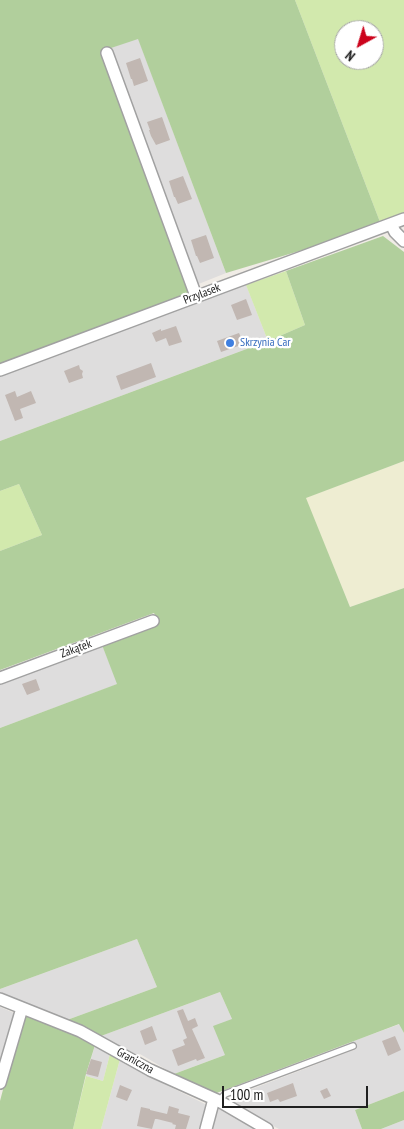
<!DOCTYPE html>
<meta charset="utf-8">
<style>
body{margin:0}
#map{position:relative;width:404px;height:1129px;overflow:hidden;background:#f0ece6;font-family:"PT Sans Narrow",sans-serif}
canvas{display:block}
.north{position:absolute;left:334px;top:20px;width:50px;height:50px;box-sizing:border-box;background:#fff;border:1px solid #a6a6a6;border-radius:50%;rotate:219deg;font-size:14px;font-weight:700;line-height:20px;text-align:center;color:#202020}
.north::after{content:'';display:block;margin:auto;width:18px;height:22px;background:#cc031c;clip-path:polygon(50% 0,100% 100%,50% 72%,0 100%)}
.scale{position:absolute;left:222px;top:1086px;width:146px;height:22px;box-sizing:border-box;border:2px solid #202020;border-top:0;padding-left:6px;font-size:15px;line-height:18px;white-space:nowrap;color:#202020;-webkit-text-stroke:4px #fff;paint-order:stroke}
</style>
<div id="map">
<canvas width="404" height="1129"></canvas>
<div class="north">N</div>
<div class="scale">100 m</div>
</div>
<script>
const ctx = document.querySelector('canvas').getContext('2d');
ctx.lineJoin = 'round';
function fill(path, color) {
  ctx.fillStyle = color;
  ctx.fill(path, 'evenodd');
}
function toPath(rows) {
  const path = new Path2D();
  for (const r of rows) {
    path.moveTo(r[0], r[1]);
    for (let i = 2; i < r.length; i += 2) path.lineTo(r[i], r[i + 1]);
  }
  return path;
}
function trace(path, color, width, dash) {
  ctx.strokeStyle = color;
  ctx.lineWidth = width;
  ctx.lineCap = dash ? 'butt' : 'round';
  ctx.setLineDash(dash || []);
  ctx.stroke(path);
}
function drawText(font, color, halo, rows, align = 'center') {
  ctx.font = font + ' "PT Sans Narrow",sans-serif';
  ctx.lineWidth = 4.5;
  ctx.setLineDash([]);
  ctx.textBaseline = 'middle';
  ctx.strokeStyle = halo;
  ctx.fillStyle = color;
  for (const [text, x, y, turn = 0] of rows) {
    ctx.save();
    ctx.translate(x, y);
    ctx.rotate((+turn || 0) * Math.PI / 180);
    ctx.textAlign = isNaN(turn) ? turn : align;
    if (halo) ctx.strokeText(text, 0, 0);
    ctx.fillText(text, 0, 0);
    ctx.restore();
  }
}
const residential = toPath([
 [138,38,226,273,196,285,110,48],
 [245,282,268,341,0,441,0,374],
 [102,645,118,684,0,728,0,683],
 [137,939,157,987,67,1020,0,992,0,989],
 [220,992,232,1019,225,1055,174,1074,140,1054,135,1055,101,1036],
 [0,1007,14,1013,0,1066],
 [400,1024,404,1033,404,1091,355,1110,362,1129,279,1129,230,1103,231,1097,354,1050,351,1042],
 [95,1045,110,1054,103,1081,86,1076],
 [120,1059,146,1075,209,1106,203,1129,101,1129],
 [215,1106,263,1129,209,1129],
 [404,1120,404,1129,381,1129]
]);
const farmland = toPath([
 [404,461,404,588,350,607,305,498]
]);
const grass = toPath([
 [295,0,404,0,404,213,380,222],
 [344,30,374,30,374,60,344,60],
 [286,271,305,325,268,341,246,285],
 [19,484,42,535,0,551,0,491],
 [110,1054,120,1059,101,1129,73,1129,86,1076,103,1081]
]);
const forest = toPath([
 [0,0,295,0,380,222,336,240,226,273,138,39,102,51,191,295,0,366],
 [383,236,404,252,404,461,306,498,350,607,404,588,404,1033,399,1024,214,1094,174,1074,225,1055,213,1026,232,1019,220,992,101,1036,67,1020,157,987,137,939,0,989,0,728,117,684,102,645,159,623,154,613,0,670,0,551,42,535,19,484,0,491,0,441,268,341,305,325,286,271],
 [23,1014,68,1031,95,1045,86,1074,73,1129,0,1129,0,1101],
 [404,1091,404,1120,381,1129,362,1129,355,1110]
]);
const building = toPath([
 [140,58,148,81,134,86,132,79,131,79,126,63],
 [162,117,170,140,156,145,151,136,149,130,150,130,147,122],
 [183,176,192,199,178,204,175,197,174,197,169,181],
 [206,235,214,258,200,263,197,256,196,256,191,240],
 [246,299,252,315,237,320,231,305],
 [176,326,182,342,169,346,166,338,156,342,152,333,161,329,161,331],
 [239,333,244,344,221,352,217,341],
 [151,363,156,377,121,390,116,376],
 [79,365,80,369,83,371,82,374,83,378,69,383,64,371],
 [15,391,17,397,31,391,36,403,20,409,23,418,15,421,5,395],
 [36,679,40,690,27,695,22,684],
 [183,1009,188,1021,195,1018,198,1026,192,1029,205,1058,197,1061,196,1059,178,1066,172,1050,185,1045,183,1040,187,1038,177,1011],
 [152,1026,157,1040,145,1045,140,1031],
 [395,1036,401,1050,388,1056,382,1041],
 [91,1059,102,1062,98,1077,86,1074],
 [293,1083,297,1096,280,1102,278,1099,270,1102,267,1093],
 [120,1085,132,1090,127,1101,116,1097],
 [327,1088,331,1096,324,1099,320,1091],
 [169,1106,179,1109,178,1113,190,1116,186,1129,175,1129,176,1125,172,1124,173,1123,157,1119,155,1119,152,1129,137,1126,141,1107,150,1109,150,1110,167,1114]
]);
const lane = toPath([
 [219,1101,225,1094,353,1046]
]);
const street = toPath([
 [107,53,196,296],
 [391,224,395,232,404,241],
 [0,370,345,241,404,219],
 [0,678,153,621],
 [0,999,80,1031,150,1070,219,1101,267,1129],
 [0,1083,22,1008],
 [206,1129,214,1099]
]);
const markers = [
 [230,343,5,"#3f7fe0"]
];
const streetNames = [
 ["Przylasek",202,294,-21],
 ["Zakątek",76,649,-20],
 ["Graniczna",135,1061,29]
];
const shopNames = [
 ["Skrzynia Car",240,343]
];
fill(residential, '#dedddd');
fill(farmland, '#eeedd2');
fill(grass, '#d2e9ad');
fill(forest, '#b1cf9c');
fill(building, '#c1b7b2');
trace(lane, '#a1a1a1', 8);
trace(street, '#a1a1a1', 14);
trace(lane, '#fff', 5.5);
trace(street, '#fff', 11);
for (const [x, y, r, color] of markers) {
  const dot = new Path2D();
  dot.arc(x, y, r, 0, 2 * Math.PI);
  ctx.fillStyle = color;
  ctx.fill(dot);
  trace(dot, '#fff', 2);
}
drawText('12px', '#202020', '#fff', streetNames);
drawText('12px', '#366cbe', '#fff', shopNames, 'left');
</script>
